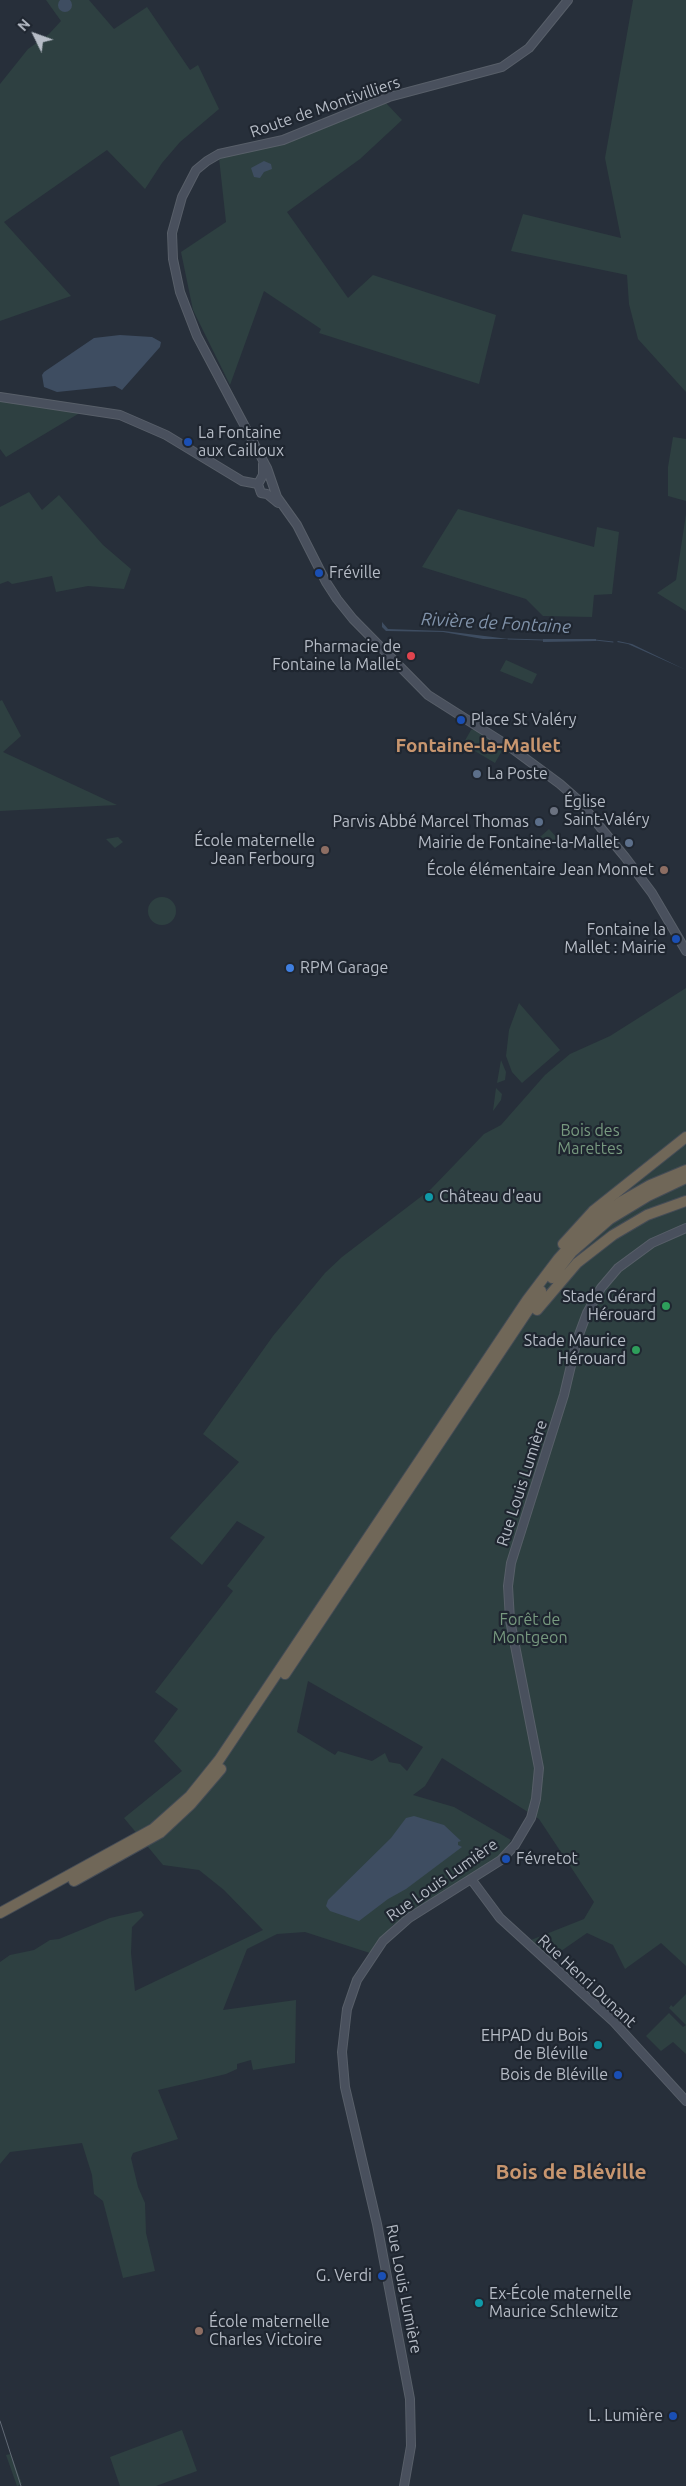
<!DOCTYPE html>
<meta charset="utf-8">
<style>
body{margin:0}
#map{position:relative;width:686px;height:2486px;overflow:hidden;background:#272f3a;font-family:Ubuntu,sans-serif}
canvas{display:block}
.north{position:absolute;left:10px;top:10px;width:50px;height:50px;-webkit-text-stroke:4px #1f2630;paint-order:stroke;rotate:312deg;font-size:14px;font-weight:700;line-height:20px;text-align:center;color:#b6bcc6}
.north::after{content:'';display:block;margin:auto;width:18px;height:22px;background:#b6bcc6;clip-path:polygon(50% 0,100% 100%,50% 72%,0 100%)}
</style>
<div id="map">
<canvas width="686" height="2486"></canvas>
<div class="north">N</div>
</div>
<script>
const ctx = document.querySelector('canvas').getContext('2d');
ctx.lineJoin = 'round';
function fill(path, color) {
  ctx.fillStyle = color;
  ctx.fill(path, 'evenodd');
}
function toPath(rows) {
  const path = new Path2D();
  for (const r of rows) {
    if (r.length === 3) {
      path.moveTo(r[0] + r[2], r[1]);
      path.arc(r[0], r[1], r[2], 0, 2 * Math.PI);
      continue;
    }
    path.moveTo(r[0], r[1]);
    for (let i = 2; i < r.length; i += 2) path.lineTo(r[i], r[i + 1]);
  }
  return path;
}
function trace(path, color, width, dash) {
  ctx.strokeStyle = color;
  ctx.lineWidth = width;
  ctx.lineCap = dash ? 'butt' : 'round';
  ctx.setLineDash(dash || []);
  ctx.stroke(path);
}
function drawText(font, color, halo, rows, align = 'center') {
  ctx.font = font + ' Ubuntu,sans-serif';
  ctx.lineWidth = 4.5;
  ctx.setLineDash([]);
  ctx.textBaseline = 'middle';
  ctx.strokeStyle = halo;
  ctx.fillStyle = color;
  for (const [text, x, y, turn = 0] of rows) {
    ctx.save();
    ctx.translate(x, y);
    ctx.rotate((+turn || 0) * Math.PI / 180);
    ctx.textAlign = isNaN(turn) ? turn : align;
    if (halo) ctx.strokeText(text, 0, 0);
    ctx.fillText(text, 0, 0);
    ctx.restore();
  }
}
const green = toPath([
 [46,0,89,0,114,29,147,7,190,70,198,65,219,109,180,142,162,163,145,189,107,150,4,222,71,296,0,321,0,84,28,49,49,34,61,21],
 [633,0,686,0,686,392,638,339,629,304,627,275,511,251,523,214,621,238,605,158],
 [386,103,402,120,360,159,287,212,348,298,373,275,496,315,479,384,319,333,321,329,264,291,230,385,193,310,181,252,226,222,219,158,232,153,281,144],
 [0,399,83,411,6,457,0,449],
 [673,437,686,439,686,501,668,496,668,467],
 [29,492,42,510,59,495,103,545,131,569,124,589,88,586,56,592,52,576,12,584,8,581,0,584,0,507],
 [458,509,594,547,597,527,619,532,612,594,594,595,592,617,543,616,526,599,422,567],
 [686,514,686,611,657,593,676,580],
 [506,660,537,674,532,684,500,671],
 [2,700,21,736,3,752,117,805,0,811,0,701],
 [475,729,501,746,503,749,495,763,463,744,471,730],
 [549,829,558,839,553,843,540,837],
 [118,837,123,842,115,848,106,839],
 [162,911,14],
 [686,988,686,1966,661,1943,625,1969,613,1945,587,1933,551,1958,531,1940,584,1919,594,1902,539,1819,442,1758,425,1786,413,1795,454,1807,511,1840,502,1855,393,1925,370,1953,305,1932,277,1934,247,1949,223,2010,296,2000,295,2063,253,2070,251,2060,237,2064,237,2069,226,2074,158,2090,178,2139,133,2153,131,2158,138,2187,145,2203,146,2233,155,2271,123,2278,103,2201,94,2194,92,2175,82,2143,10,2152,0,2164,0,1962,10,1955,34,1950,50,1940,59,1939,110,1918,141,1911,144,1915,132,1927,131,1953,135,1991,263,1930,224,1890,199,1870,163,1865,124,1818,182,1771,154,1741,178,1709,155,1692,233,1591,227,1586,265,1537,237,1521,202,1565,170,1538,239,1462,203,1434,273,1336,325,1273,342,1257,431,1189,484,1134,501,1125,545,1075,570,1054,610,1036],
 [308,1681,423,1747,407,1771,400,1764,389,1762,385,1753,372,1761,338,1751,335,1755,297,1732],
 [519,1003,560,1050,522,1083,512,1072,506,1056,509,1030],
 [501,1060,506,1072,505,1080,497,1083],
 [496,1088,502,1094,501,1100,493,1111],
 [686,1994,686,2054,673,2042,661,2051,646,2036,669,2013,683,2027,686,2025,669,2008,671,2005,673,2007],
 [182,2430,197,2471,156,2486,120,2486,110,2457],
 [11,2454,22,2484,17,2486,6,2455]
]);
const water = toPath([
 [65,5,7],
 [264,161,271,164,272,169,264,172,260,178,254,177,251,168],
 [120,335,152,337,161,342,160,347,122,390,115,386,57,392,44,387,42,375,44,372,94,338],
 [382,622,388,629,444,631,509,639,483,639,443,632,386,631,382,627],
 [543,639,596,639,596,641,543,642],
 [618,641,632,644,686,670,628,644,617,642],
 [414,1816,444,1825,461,1841,458,1842,458,1845,462,1847,406,1889,388,1899,359,1921,330,1911,326,1906,328,1900,391,1838,406,1818]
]);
const stream = toPath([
 [508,639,544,640],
 [595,640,613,642]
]);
const secondary = toPath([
 [568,0,529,48,502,67,389,97,283,140,219,154,207,161,196,170,182,197,172,233,173,259,180,292,197,336,267,468,277,497,297,525,326,582,337,599,353,619,428,695,510,747,560,784,577,799,625,857,652,893,686,951],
 [0,397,120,415,166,435,242,481,258,484],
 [258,484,261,493,267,494,278,503],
 [258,484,263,475,263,464],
 [471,1879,500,1918,613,2021,686,2101],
 [404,2486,411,2446,410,2399,377,2224,345,2087,342,2052,347,2009,357,1980,383,1941,409,1918,501,1860,515,1845,531,1818,536,1799,539,1768,510,1620,508,1586,511,1563,564,1395,577,1340,587,1313,601,1288,618,1268,652,1243,686,1228]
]);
const highway = toPath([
 [563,1244,593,1211,686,1137],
 [552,1278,572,1252,610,1219,648,1196,686,1178],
 [537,1310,577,1263,613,1235,647,1215,686,1201],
 [285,1674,541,1291],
 [74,1881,160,1833,191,1804,221,1769],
 [0,1913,153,1829,190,1796,219,1760,527,1300,558,1259,583,1231,622,1201,650,1185,686,1170]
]);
const tram = toPath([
 [0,2421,21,2486]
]);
const markers = [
 [188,442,5,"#1a4fb4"],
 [319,573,5,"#1a4fb4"],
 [411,656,5,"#e0444e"],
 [461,720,5,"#1a4fb4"],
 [477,774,5,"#5c6f8a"],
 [554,811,5,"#6b7280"],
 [539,822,5,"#5c6f8a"],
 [629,843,5,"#5c6f8a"],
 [325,850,5,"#8d6e63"],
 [664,870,5,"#8d6e63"],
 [676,939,5,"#1a4fb4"],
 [290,968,5,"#3f7fe0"],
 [429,1197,5,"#0f9aa8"],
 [666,1306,5,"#2e9e5b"],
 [636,1350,5,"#2e9e5b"],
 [506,1859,5,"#1a4fb4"],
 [598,2045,5,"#0f9aa8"],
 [618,2075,5,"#1a4fb4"],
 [382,2276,5,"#1a4fb4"],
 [479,2303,5,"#0f9aa8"],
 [199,2331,5,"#8d6e63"],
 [673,2416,5,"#1a4fb4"]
];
const streetNames = [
 ["Route de Montivilliers",325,107,-19],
 ["Rue Louis Lumière",522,1483,-72],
 ["Rue Louis Lumière",442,1880,-35],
 ["Rue Henri Dunant",587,1981,43],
 ["Rue Louis Lumière",404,2289,79]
];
const poiNames = [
 ["La Fontaine",198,433,"left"],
 ["aux Cailloux",198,451,"left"],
 ["Fréville",329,573,"left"],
 ["Pharmacie de",401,647],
 ["Fontaine la Mallet",401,665],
 ["Place St Valéry",471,720,"left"],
 ["La Poste",487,774,"left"],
 ["Église",564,802,"left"],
 ["Saint-Valéry",564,820,"left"],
 ["Parvis Abbé Marcel Thomas",529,822],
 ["École maternelle",315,841],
 ["Jean Ferbourg",315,859],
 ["Mairie de Fontaine-la-Mallet",619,843],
 ["École élémentaire Jean Monnet",654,870],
 ["Fontaine la",666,930],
 ["Mallet : Mairie",666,948],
 ["RPM Garage",300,968,"left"],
 ["Château d'eau",439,1197,"left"],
 ["Stade Gérard",656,1297],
 ["Hérouard",656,1315],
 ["Stade Maurice",626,1341],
 ["Hérouard",626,1359],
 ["Févretot",516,1859,"left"],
 ["EHPAD du Bois",588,2036],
 ["de Bléville",588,2054],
 ["Bois de Bléville",608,2075],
 ["G. Verdi",372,2276],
 ["Ex-École maternelle",489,2294,"left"],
 ["Maurice Schlewitz",489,2312,"left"],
 ["École maternelle",209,2322,"left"],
 ["Charles Victoire",209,2340,"left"],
 ["L. Lumière",663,2416]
];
const parkNames = [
 ["Bois des",590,1131],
 ["Marettes",590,1149],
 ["Forêt de",530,1620],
 ["Montgeon",530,1638]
];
const waterNames = [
 ["Rivière de Fontaine",496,623,3]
];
const quarterNames = [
 ["Fontaine-la-Mallet",478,746]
];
const districtNames = [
 ["Bois de Bléville",571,2172]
];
fill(green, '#2e4041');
fill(water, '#3e4d61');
trace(stream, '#3e4d61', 1);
trace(secondary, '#585f69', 10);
trace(highway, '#454c56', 12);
trace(secondary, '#49505d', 8);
trace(highway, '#706758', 10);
trace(tram, '#626a76', 1);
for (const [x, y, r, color] of markers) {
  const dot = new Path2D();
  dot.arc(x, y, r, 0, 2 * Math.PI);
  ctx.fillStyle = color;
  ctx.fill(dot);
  trace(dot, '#1f2630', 2);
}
drawText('16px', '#b6bcc6', '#1f2630', streetNames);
drawText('16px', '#b6bcc6', '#1f2630', poiNames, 'right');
drawText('16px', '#77997f', '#1f2630', parkNames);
drawText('italic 18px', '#8193aa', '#1f2630', waterNames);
drawText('bold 19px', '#c8966f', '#1f2630', quarterNames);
drawText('bold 21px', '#c8966f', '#1f2630', districtNames);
</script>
